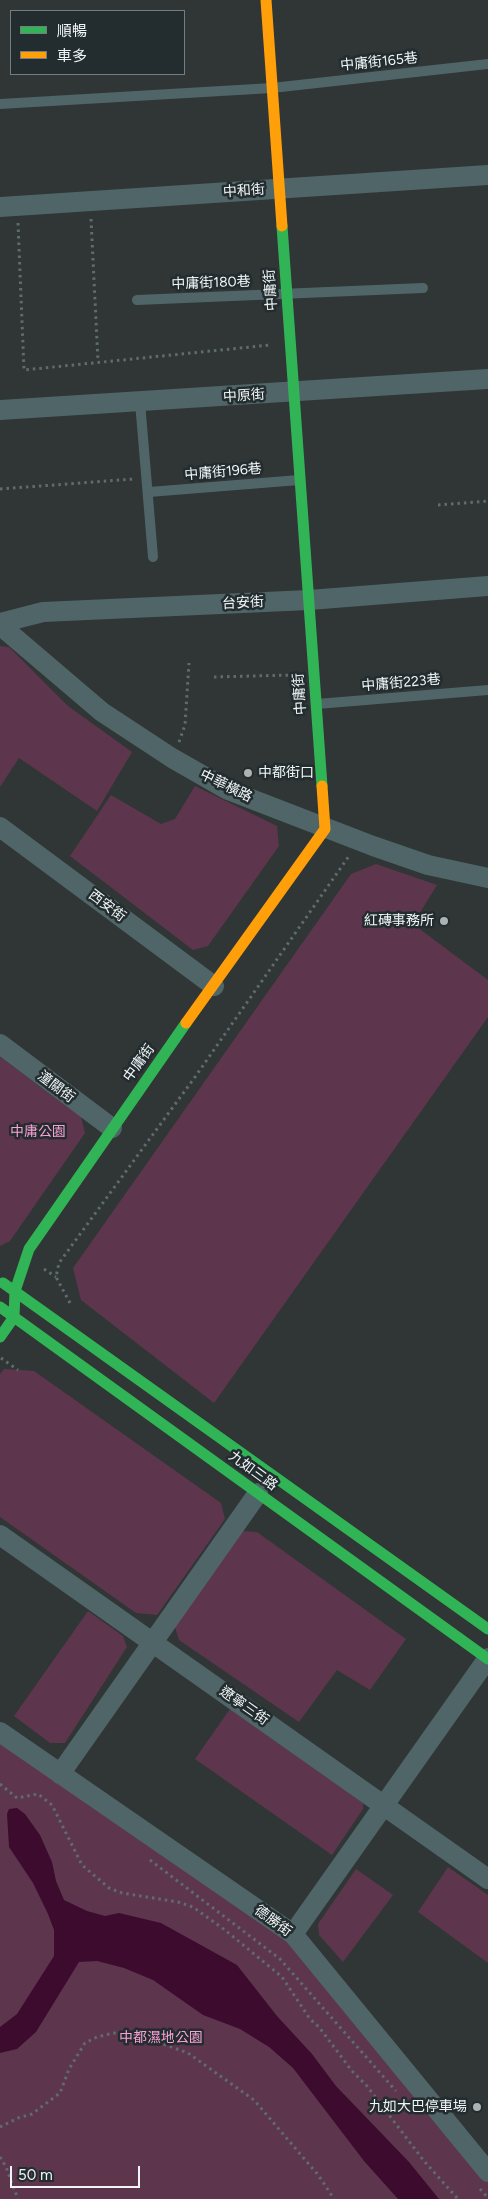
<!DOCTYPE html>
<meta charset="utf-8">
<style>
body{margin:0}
#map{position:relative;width:488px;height:2199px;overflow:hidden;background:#303535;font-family:Figtree,"Noto Sans TC",sans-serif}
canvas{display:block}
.legend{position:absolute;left:10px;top:10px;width:175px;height:65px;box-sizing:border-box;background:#232c2e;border:1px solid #757d7e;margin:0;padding:6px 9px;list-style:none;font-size:15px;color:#f0f6f7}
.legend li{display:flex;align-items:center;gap:10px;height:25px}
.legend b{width:25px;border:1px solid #757d7e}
.scale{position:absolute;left:10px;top:2166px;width:130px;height:22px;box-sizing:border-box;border:2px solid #f0f6f7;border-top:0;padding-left:6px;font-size:15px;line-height:18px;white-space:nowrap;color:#f0f6f7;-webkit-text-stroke:4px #232c2e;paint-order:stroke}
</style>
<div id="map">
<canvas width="488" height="2199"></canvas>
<ul class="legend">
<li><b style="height:6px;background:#30b455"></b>順暢</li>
<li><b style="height:6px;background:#ff9f0a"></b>車多</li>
</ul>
<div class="scale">50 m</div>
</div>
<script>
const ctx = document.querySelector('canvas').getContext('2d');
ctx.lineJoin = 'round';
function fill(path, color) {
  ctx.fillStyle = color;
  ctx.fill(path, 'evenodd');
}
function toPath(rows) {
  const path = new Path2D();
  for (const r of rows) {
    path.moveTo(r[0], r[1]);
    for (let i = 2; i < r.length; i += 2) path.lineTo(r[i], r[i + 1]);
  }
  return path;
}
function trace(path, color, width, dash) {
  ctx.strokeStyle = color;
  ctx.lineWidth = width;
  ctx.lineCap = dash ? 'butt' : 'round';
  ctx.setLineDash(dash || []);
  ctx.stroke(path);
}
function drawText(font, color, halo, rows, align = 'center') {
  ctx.font = font + ' Figtree,"Noto Sans TC",sans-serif';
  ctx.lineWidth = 5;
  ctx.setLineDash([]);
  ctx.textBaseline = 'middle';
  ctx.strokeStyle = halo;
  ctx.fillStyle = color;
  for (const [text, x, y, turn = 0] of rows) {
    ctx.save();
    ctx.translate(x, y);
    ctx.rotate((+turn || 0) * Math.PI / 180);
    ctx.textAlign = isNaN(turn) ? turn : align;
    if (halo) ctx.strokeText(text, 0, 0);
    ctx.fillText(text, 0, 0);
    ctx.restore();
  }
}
const green = toPath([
 [0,646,9,647,68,706,132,752,97,811,19,758,0,787],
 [195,786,277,826,279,846,208,946,193,950,70,856,111,795,161,824,175,819],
 [376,864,437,885,413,924,488,980,488,1017,214,1403,81,1300,73,1268,351,874],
 [0,1057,81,1117,85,1133,10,1241,0,1246],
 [4,1369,34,1371,221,1503,225,1519,157,1615,136,1613,0,1517,0,1374],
 [242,1531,257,1532,406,1639,370,1690,337,1670,299,1722,179,1640,174,1624],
 [88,1611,123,1636,127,1647,65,1743,50,1743,14,1716],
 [230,1709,363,1803,363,1809,332,1855,195,1759],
 [0,1735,293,1934,488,2172,488,2199,0,2199],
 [448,1867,488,1895,488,1963,418,1912],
 [356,1869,393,1895,343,1962,319,1935,318,1924]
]);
const water = toPath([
 [17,1808,25,1814,40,1835,52,1862,56,1881,64,1900,87,1911,105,1916,119,1913,161,1923,237,1965,277,2016,312,2054,336,2086,409,2162,439,2199,398,2199,364,2161,293,2068,269,2047,240,2029,203,2015,153,1980,124,1968,97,1961,79,1962,36,2032,17,2049,0,2053,0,2027,17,2014,54,1956,54,1930,48,1914,33,1883,9,1847,7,1814,9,1809]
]);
const path = toPath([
 [91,219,98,361],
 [18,223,24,370,270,345],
 [0,489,134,479],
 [438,505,488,501],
 [214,677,293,675],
 [179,742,185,725,189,663],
 [44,1269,56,1277],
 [70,1303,56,1277,59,1263,195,1077,349,856],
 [1,1358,18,1370],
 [0,1784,17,1798,38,1794,52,1805,82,1865,109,1888,122,1893,178,1902,193,1907,225,1930,282,1977,310,2019,319,2027,352,2071,367,2086,424,2161,458,2199],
 [150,1860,280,1959,396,2091],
 [0,2127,18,2118,32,2114,60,2093,69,2069,85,2043,97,2037,114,2033,144,2037,188,2053,254,2100,319,2176,334,2199],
 [0,2157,6,2167,18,2199],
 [480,2189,488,2198]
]);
const lane = toPath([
 [0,104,272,88,488,64],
 [137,300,423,288],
 [140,402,153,557],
 [149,492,299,480],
 [317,704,488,690]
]);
const street = toPath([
 [0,207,488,175],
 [0,410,488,379],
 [0,623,43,612,309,600,488,586],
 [0,625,102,712,172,758,228,790,373,846,428,865,488,878],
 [0,827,214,986],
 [0,1044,112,1128],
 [0,1535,488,1879],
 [0,1732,293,1934,488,2172],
 [60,1774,258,1493],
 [293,1934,488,1658]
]);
const fast = toPath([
 [282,226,322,786],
 [3,1283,488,1629],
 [0,1307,488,1659],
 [0,1337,14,1317,15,1291,29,1249,186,1023]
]);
const slow = toPath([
 [266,0,282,226],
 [186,1023,325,829,322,786]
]);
const markers = [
 [248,773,5,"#adb2b3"],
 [444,921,5,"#adb2b3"],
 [477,2107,5,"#adb2b3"]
];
const streetNames = [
 ["中庸街165巷",379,62,-6],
 ["中和街",244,191,-4],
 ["中庸街180巷",211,283,-2],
 ["中庸街",271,290,-94],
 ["中原街",244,396,-4],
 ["中庸街196巷",223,472,-5],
 ["台安街",243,603,-3],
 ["中庸街223巷",401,683,-5],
 ["中庸街",300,694,-94],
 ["中華橫路",226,786,26],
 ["西安街",107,906,37],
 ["中庸街",139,1063,-54],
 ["潼關街",56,1087,37],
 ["九如三路",253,1471,36],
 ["遼寧三街",244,1706,35],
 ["德勝街",273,1921,36]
];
const poiNames = [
 ["中都街口",258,773,"left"],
 ["紅磚事務所",434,921],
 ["九如大巴停車場",467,2107]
];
const parkNames = [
 ["中庸公園",38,1132],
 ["中都濕地公園",161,2038]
];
fill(green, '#5d364e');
fill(water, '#3d0b2e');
trace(path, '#5f6c6f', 3, [2.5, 4]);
trace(lane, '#4f6568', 10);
trace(street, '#4f6568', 20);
trace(fast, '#30b455', 11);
trace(slow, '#ff9f0a', 11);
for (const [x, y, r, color] of markers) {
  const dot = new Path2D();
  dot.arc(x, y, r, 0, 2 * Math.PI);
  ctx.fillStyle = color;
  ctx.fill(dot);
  trace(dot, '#232c2e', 2);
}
drawText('14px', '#f0f6f7', '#232c2e', streetNames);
drawText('14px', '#f0f6f7', '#232c2e', poiNames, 'right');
drawText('14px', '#faa0d6', '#232c2e', parkNames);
</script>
